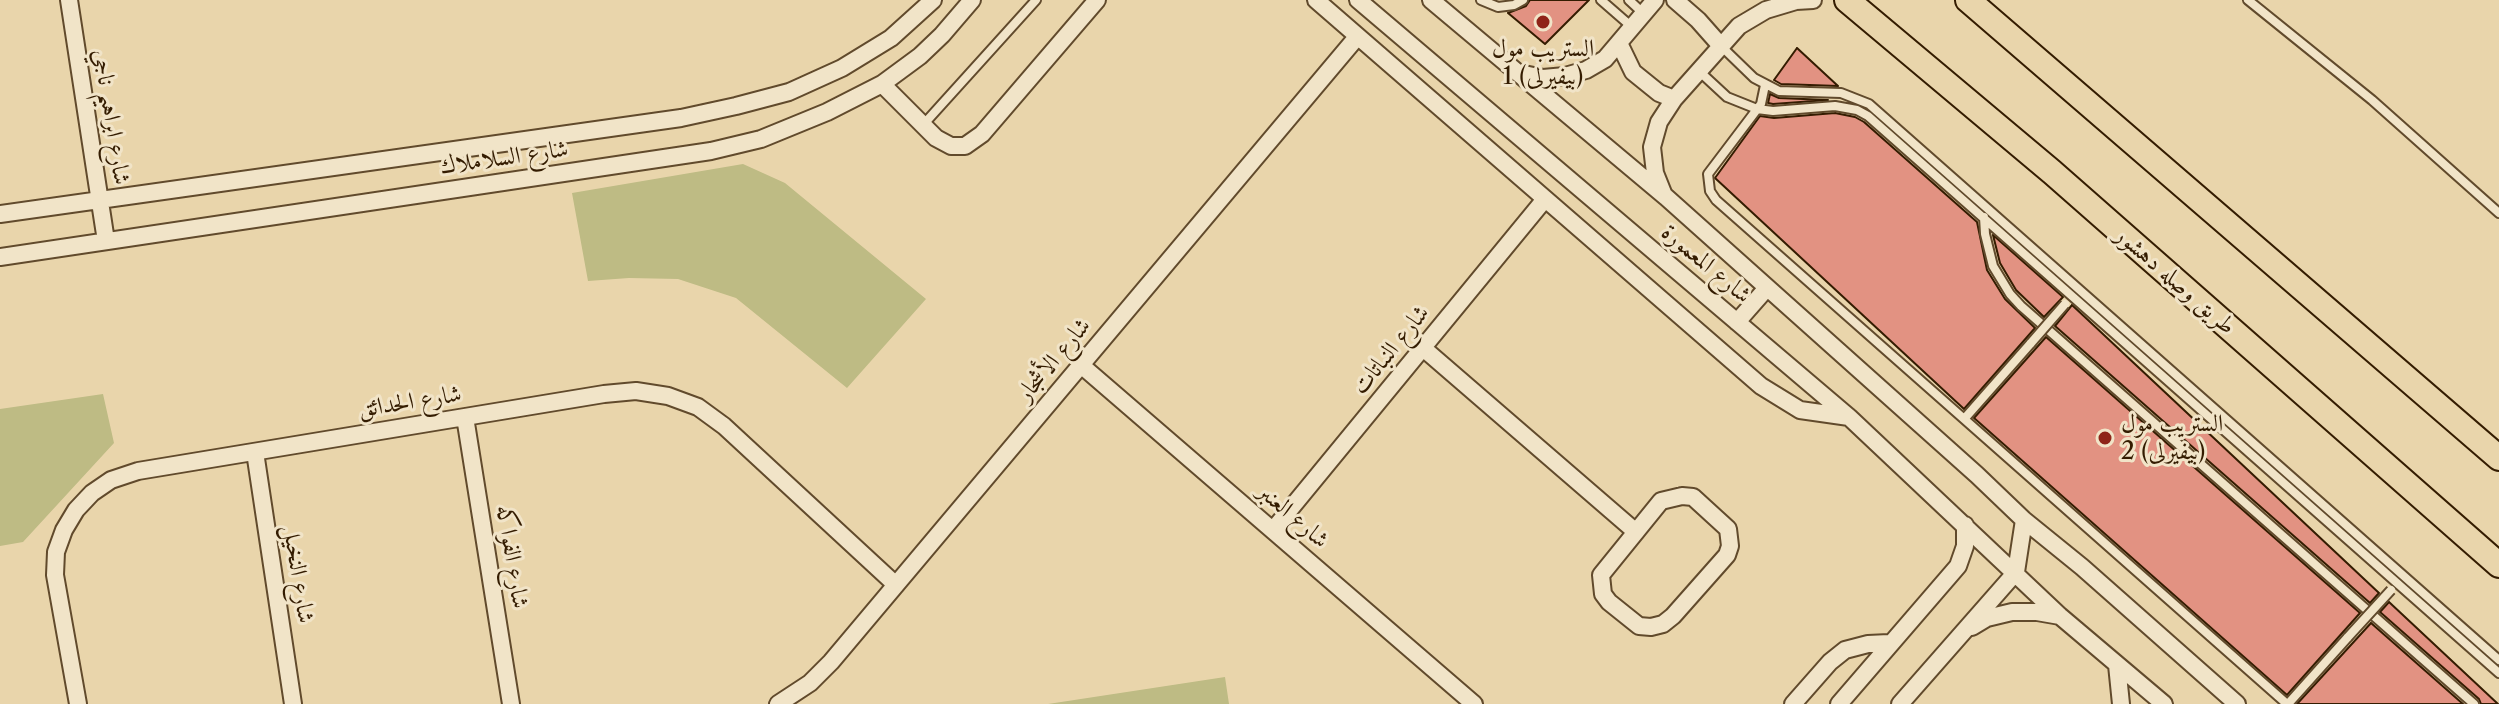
<!DOCTYPE html>
<meta charset="utf-8">
<style>
body{margin:0}
canvas{display:block;background:#e9d5ab}
</style>
<canvas width="2499" height="704"></canvas>
<script>
const ctx = document.querySelector('canvas').getContext('2d');
ctx.lineJoin = 'round';
function fill(path, color) {
  ctx.fillStyle = color;
  ctx.fill(path, 'evenodd');
}
function toPath(rows) {
  const path = new Path2D();
  for (const r of rows) {
    path.moveTo(r[0], r[1]);
    for (let i = 2; i < r.length; i += 2) path.lineTo(r[i], r[i + 1]);
  }
  return path;
}
function trace(path, color, width, dash) {
  ctx.strokeStyle = color;
  ctx.lineWidth = width;
  ctx.lineCap = dash ? 'butt' : 'round';
  ctx.setLineDash(dash || []);
  ctx.stroke(path);
}
function drawText(font, color, halo, rows, align = 'center') {
  ctx.font = font + ' "Libre Caslon Text",Amiri,serif';
  ctx.lineWidth = 6;
  ctx.setLineDash([]);
  ctx.textBaseline = 'middle';
  ctx.strokeStyle = halo;
  ctx.fillStyle = color;
  for (const [text, x, y, turn = 0] of rows) {
    ctx.save();
    ctx.translate(x, y);
    ctx.rotate((+turn || 0) * Math.PI / 180);
    ctx.textAlign = isNaN(turn) ? turn : align;
    if (halo) ctx.strokeText(text, 0, 0);
    ctx.fillText(text, 0, 0);
    ctx.restore();
  }
}
const green = toPath([
 [743,164,785,183,926,299,847,388,736,298,678,279,629,278,588,281,572,193],
 [103,394,114,443,23,542,0,546,0,409],
 [1225,677,1229,704,1048,704]
]);
const building = toPath([
 [1530,0,1589,0,1545,44,1508,13,1526,6,1530,0],
 [1797,48,1838,86,1781,84,1774,80,1797,48],
 [1770,94,1779,98,1828,100,1773,104,1768,103,1770,94],
 [1835,113,1855,117,1864,122,1977,222,1987,270,2005,299,2035,328,1964,409,1715,178,1760,116,1774,118,1835,113],
 [1993,235,2063,297,2044,317,2016,290,2000,263,1993,235],
 [2072,305,2379,593,2370,603,2055,326,2072,305],
 [2046,337,2360,613,2287,695,1974,418,2046,337],
 [2389,602,2498,704,2481,704,2479,699,2380,612,2389,602],
 [2371,623,2463,704,2297,704,2371,623]
]);
const lane = toPath([
 [1481,0,1498,7,1514,5,1523,0],
 [1601,0,1632,27],
 [1629,0,1644,14],
 [2248,0,2372,100,2499,213],
 [1721,46,1754,78,1779,91,1841,93,1869,104,2499,660],
 [1700,72,1727,97,1757,109,1773,111,1835,106,1857,110,1868,116,2499,673],
 [1765,85,1761,104,1708,174,1710,191,1716,200,2287,704],
 [923,125,1036,0],
 [1984,217,1985,234,1993,266,2010,294,2021,306,2474,704],
 [1965,418,2031,343],
 [2288,704,2348,637]
]);
const street = toPath([
 [69,0,106,241],
 [1316,0,1761,386,1800,410,1849,417],
 [1358,0,1849,417,2060,616,2164,704],
 [1431,0,1666,197,1977,475,2024,520,2082,567,2237,704],
 [1675,0,1698,20,1721,46],
 [1619,43,1633,72,1659,93,1674,99],
 [1524,74,1543,78,1565,76,1586,70,1605,59,1655,0],
 [882,84,936,138,951,146,965,146,982,134,1097,0],
 [1663,193,1655,173,1652,147,1659,122,1674,99,1739,26,1766,10,1796,1,1813,0],
 [0,214,681,118,736,106,789,92,842,68,891,38,933,0],
 [0,257,711,151,761,139,827,112,882,84,920,56,942,35,972,0],
 [1737,322,1766,289],
 [1423,348,1636,532],
 [1081,365,1474,704],
 [465,417,511,704],
 [255,452,293,704],
 [1682,496,1693,497,1728,529,1730,546,1727,555,1673,616,1663,624,1651,627,1639,626,1609,602,1603,594,1601,575,1661,501,1682,496],
 [1273,530,1545,199],
 [1972,627,1987,618,2012,612,2037,612,2060,616],
 [2117,665,2121,704],
 [78,704,55,575,56,552,64,530,76,510,92,493,111,480,138,471,604,394,636,391,668,396,698,407,724,426,896,585],
 [778,704,810,683,831,662,1357,37],
 [1793,704,1830,662,1845,650,1868,644,1889,643],
 [1839,704,1958,566,1965,546,1965,525],
 [1900,704,2016,572,2024,520]
]);
const primary = toPath([
 [1847,0,2052,172,2499,565],
 [1968,0,2499,458]
]);
const laneBridge = toPath([
 [2031,343,2065,304],
 [2348,637,2391,590]
]);
const markers = [
 [1543,22,8,"#8f2418"],
 [2105,438,8,"#8f2418"]
];
const poiNames = [
 ["الستريب مول",1543,49],
 ["1 (بيفيرلى)",1543,77],
 ["الستريب مول",2121,424,"left"],
 ["2 (بيفيرلى)",2121,452,"left"]
];
const streetNames = [
 ["شارع ابراهيم ناجي",111,117,81],
 ["شارع السلاملاك",504,158,-8],
 ["شارع المعمورة",1706,264,40],
 ["طريق وصله دهشور",2175,281,41],
 ["شارع النباتات",1391,350,-51],
 ["شارع الأشجار",1054,360,-50],
 ["شارع الحدائق",410,402,-9],
 ["شارع العنبر",1293,516,41],
 ["شارع الفواكه",512,557,81],
 ["شارع النخيل",298,574,81]
];
fill(green, '#bebb84');
fill(building, '#e29282');
trace(building, '#341c01', 2);
trace(lane, '#614a2c', 12);
trace(street, '#614a2c', 20);
trace(primary, '#341c01', 28);
trace(lane, '#f1e4c8', 8);
trace(street, '#f1e4c8', 16);
trace(primary, '#e9d5ab', 24);
trace(laneBridge, '#614a2c', 12, []);
trace(laneBridge, '#f1e4c8', 8);
for (const [x, y, r, color] of markers) {
  const dot = new Path2D();
  dot.arc(x, y, r, 0, 2 * Math.PI);
  ctx.fillStyle = color;
  ctx.fill(dot);
  trace(dot, '#f1e4c8', 3);
}
drawText('24px', '#341c01', '#f1e4c8', poiNames);
drawText('24px', '#341c01', '#f1e4c8', streetNames);
</script>
